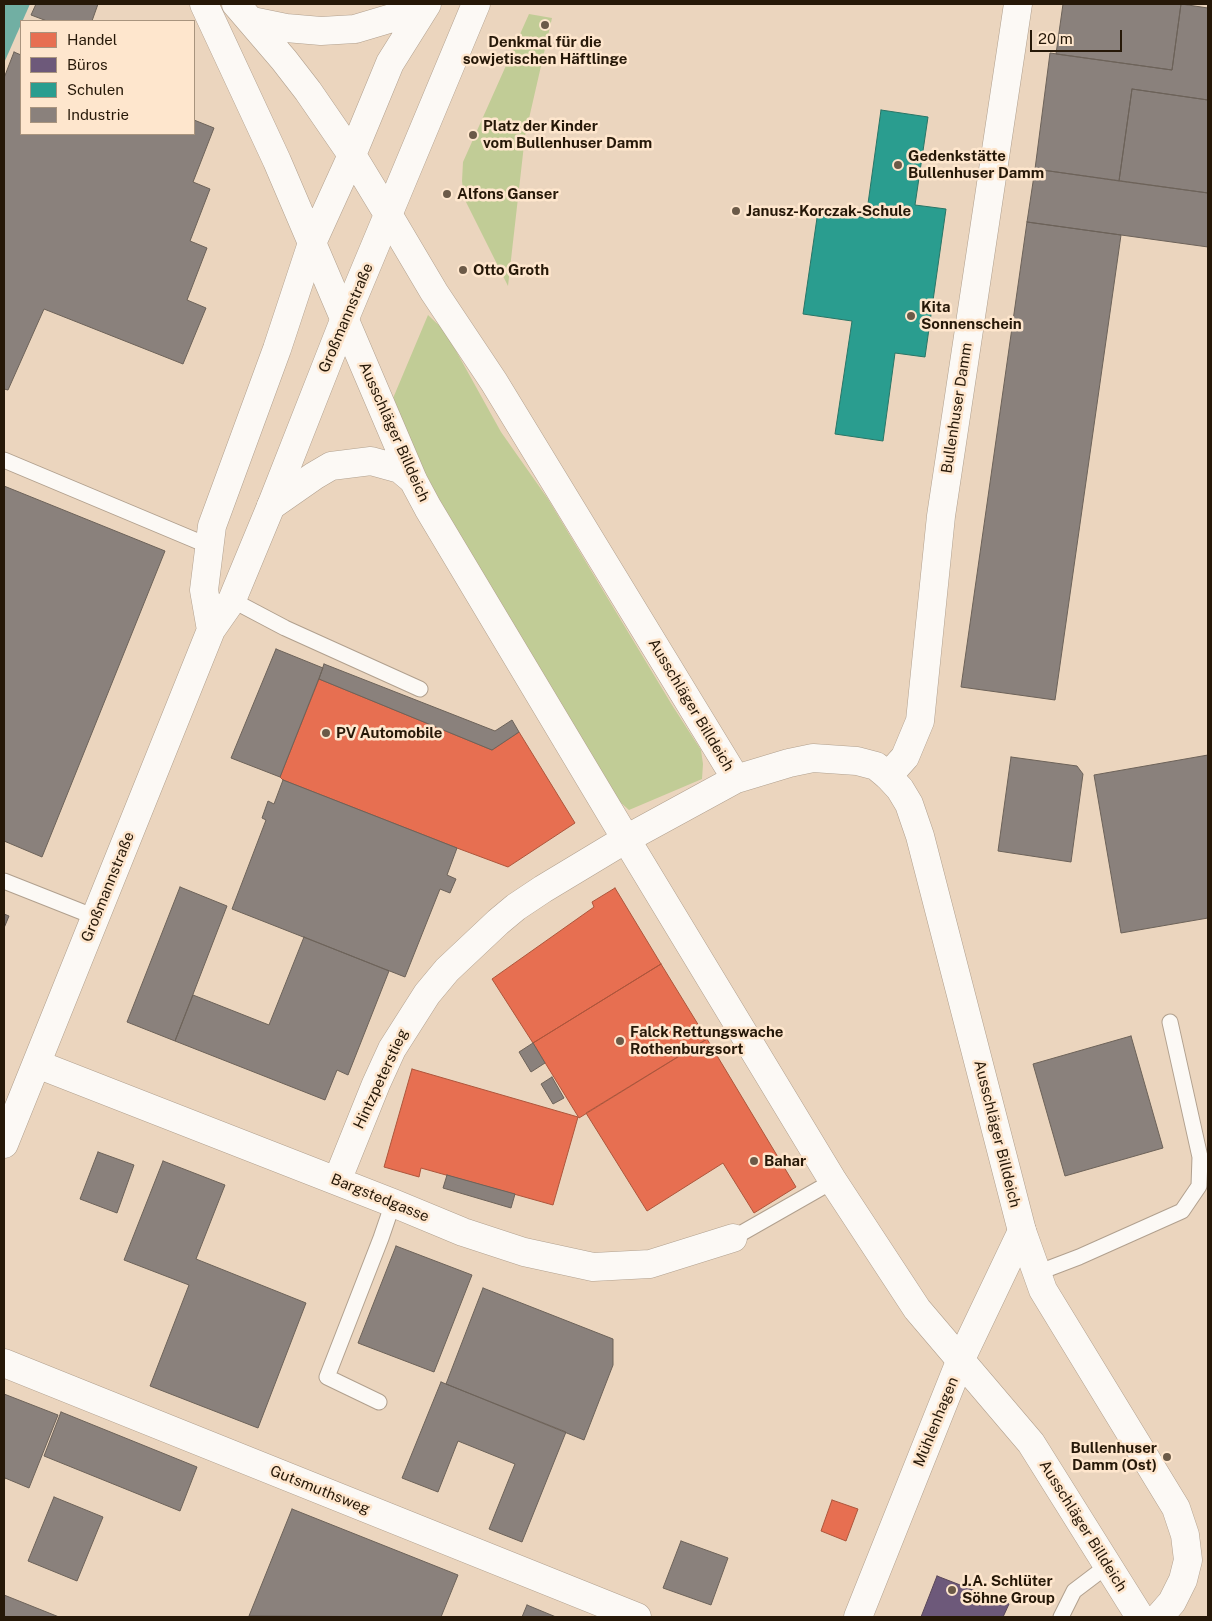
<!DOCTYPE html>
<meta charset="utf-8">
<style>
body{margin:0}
#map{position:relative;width:1212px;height:1621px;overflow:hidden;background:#ebd5be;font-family:"Public Sans",sans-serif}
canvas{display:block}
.frame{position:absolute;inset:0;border:5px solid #261808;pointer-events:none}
.legend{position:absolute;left:20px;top:20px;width:175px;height:115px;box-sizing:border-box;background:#fee6cd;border:1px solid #a8947e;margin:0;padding:6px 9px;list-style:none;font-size:15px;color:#261808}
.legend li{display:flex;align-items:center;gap:10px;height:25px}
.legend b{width:25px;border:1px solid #a8947e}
.scale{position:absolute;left:1030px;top:30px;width:92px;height:22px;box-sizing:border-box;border:2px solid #261808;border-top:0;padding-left:6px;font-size:15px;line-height:18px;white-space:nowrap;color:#261808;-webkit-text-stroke:4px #fee6cd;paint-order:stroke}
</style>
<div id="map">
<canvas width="1212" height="1621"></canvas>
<div class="frame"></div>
<ul class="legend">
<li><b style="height:14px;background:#e76f51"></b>Handel</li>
<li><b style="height:14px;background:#6d597a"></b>Büros</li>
<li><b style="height:14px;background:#2a9d8f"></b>Schulen</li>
<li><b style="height:14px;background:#8a817c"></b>Industrie</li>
</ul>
<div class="scale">20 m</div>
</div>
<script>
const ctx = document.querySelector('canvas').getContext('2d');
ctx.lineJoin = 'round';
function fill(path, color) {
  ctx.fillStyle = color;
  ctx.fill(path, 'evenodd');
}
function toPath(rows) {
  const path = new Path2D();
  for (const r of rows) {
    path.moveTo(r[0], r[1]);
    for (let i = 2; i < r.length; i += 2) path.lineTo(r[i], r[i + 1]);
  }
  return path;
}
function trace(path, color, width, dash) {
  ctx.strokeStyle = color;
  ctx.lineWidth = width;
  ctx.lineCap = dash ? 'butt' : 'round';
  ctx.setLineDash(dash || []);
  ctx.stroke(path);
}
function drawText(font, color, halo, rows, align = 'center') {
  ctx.font = font + ' "Public Sans",sans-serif';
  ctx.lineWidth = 5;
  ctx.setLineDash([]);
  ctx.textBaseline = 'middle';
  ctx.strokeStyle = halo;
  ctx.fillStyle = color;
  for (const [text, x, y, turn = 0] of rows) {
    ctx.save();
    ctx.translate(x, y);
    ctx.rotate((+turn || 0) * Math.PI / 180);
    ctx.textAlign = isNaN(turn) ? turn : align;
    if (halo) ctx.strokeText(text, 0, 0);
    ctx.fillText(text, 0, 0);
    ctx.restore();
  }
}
const green = toPath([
 [529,14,552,18,525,136,508,286,464,198,462,181,463,162],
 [428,315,445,331,501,432,548,499,672,705,701,750,703,764,702,779,629,810,612,795,427,487,391,403]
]);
const water = toPath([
 [4,4,30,4,4,63]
]);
const shops = toPath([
 [319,679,492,750,519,732,575,823,508,867,457,848,283,780,280,777,319,679],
 [615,888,661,964,533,1043,492,979,594,907,592,902,615,888],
 [661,964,707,1039,579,1118,533,1043,661,964],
 [707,1039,796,1187,754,1213,723,1163,647,1211,586,1113,707,1039],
 [412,1069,578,1117,553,1205,421,1168,419,1177,384,1167,412,1069],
 [832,1500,858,1509,846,1541,821,1531,832,1500]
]);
const offices = toPath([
 [937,1576,1009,1604,1003,1617,921,1617,937,1576]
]);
const schools = toPath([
 [881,110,928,117,915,205,946,209,925,357,895,353,883,441,835,434,852,321,803,314,818,211,866,218,881,110]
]);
const industry = toPath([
 [36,4,98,4,92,21,47,21,31,15,36,4],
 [1063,4,1181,4,1172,70,1056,54,1063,4],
 [1181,4,1208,8,1208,100,1132,89,1119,181,1035,169,1050,53,1172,70,1181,4],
 [14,52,21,55,21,134,194,134,194,120,214,128,193,182,210,189,190,241,207,248,187,300,206,308,183,364,44,309,8,390,4,389,4,78,14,52],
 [1132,89,1208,100,1208,193,1119,181,1132,89],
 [1035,169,1208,193,1208,247,1027,222,1035,169],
 [1027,222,1121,235,1055,700,961,687,1027,222],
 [4,486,165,551,42,857,4,841,4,486],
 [276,649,323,668,280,777,231,758,276,649],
 [324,664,495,731,512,720,519,732,492,750,319,679,324,664],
 [1208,755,1208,918,1121,933,1094,775,1208,755],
 [1011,757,1077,766,1083,774,1071,862,998,851,1011,757],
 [283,780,457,848,447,875,456,879,450,893,440,889,405,977,232,909,266,820,262,818,268,801,274,804,283,780],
 [180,887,227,906,175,1041,127,1022,180,887],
 [4,914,9,916,4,928,4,914],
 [304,937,389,971,348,1075,337,1070,325,1100,175,1041,193,995,269,1025,304,937],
 [1131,1036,1163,1148,1065,1176,1033,1064,1131,1036],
 [533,1043,545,1063,531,1072,519,1052,533,1043],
 [552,1077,564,1098,553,1104,541,1084,552,1077],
 [98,1152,134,1165,117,1213,80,1199,98,1152],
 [163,1161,225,1185,196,1259,306,1303,258,1428,150,1386,189,1285,124,1260,163,1161],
 [447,1175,515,1194,511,1208,443,1188,447,1175],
 [396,1246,472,1275,434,1372,358,1343,396,1246],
 [483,1288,613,1339,613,1365,584,1440,446,1384,483,1288],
 [441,1382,566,1432,522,1542,489,1529,515,1464,458,1441,438,1492,402,1478,441,1382],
 [4,1394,58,1415,29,1488,5,1478,4,1482,4,1394],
 [61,1412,197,1467,180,1511,44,1456,61,1412],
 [54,1497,103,1517,77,1581,28,1561,54,1497],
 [292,1509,458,1575,441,1617,249,1616,292,1509],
 [681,1541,728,1558,711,1605,663,1588,681,1541],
 [4,1595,59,1617,4,1617,4,1595],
 [527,1605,556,1617,522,1617,527,1605]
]);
const service = toPath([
 [4,460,209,546],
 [232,600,285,628,420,689],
 [4,881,95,917],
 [733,1238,833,1181],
 [1037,1273,1079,1257,1182,1211,1199,1186,1200,1157,1170,1022],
 [379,1402,327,1377,381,1238,393,1203],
 [1061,1617,1074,1591,1107,1566]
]);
const minor = toPath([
 [888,776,905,757,920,721,941,516,1018,4],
 [37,1064,393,1203,463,1232,524,1252,593,1267,650,1264,733,1238],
 [337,1181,376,1084,392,1049,427,994,447,970,498,922,516,907,543,889,626,839],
 [4,1363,637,1617],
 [858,1617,961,1359,1022,1231]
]);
const tertiary = toPath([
 [389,216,434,292,494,382,736,779],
 [312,243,413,480,428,508,626,839,833,1181,917,1309,1031,1443,1140,1617],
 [271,506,314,476,331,466,371,461,400,469,413,480],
 [626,839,736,779,789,763,813,758,857,761,876,766,888,776,900,789,909,804,920,836,1022,1231,1043,1290,1176,1508,1185,1535,1188,1560,1183,1580,1172,1602,1159,1617]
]);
const secondary = toPath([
 [204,4,277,161,312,243],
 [236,4,284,60,308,91,352,155,389,216],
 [252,21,286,28,321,31,355,29,392,18,426,4],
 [211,630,204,590,212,526,277,349,312,243,352,155,390,63,427,4],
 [4,1144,211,630,232,600,271,506,345,318,476,4]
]);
const markers = [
 [545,25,5,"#6b5a48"],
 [473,135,5,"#6b5a48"],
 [898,165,5,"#6b5a48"],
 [447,194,5,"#6b5a48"],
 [736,211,5,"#6b5a48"],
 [463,270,5,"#6b5a48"],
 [911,316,5,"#6b5a48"],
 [326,733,5,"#6b5a48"],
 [620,1041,5,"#6b5a48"],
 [754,1161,5,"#6b5a48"],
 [1167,1457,5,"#6b5a48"],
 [952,1590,5,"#6b5a48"]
];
const poiNames = [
 ["Denkmal für die",545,42,"center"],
 ["sowjetischen Häftlinge",545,59,"center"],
 ["Platz der Kinder",483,126],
 ["vom Bullenhuser Damm",483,143],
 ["Gedenkstätte",908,156],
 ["Bullenhuser Damm",908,173],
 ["Alfons Ganser",457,194],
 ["Janusz-Korczak-Schule",746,211],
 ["Otto Groth",473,270],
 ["Kita",921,307],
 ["Sonnenschein",921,324],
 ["PV Automobile",336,733],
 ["Falck Rettungswache",630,1032],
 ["Rothenburgsort",630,1049],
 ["Bahar",764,1161],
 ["Bullenhuser",1157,1448,"right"],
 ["Damm (Ost)",1157,1465,"right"],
 ["J.A. Schlüter",962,1581],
 ["Söhne Group",962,1598]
];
const streetNames = [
 ["Großmannstraße",346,318,-67],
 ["Bullenhuser Damm",957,408,-81],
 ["Ausschläger Billdeich",394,432,66],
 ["Ausschläger Billdeich",691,705,59],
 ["Großmannstraße",108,887,-68],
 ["Hintzpeterstieg",381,1079,-65],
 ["Ausschläger Billdeich",997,1134,76],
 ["Bargstedgasse",380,1198,22],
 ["Mühlenhagen",936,1422,-68],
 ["Gutsmuthsweg",320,1490,22],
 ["Ausschläger Billdeich",1083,1526,58]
];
fill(green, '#c1cc96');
fill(water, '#71afa3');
fill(shops, '#e76f51');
trace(shops, '#ad553b', 1);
fill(offices, '#6d597a');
trace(offices, '#584658', 1);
fill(schools, '#2a9d8f');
trace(schools, '#297566', 1);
fill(industry, '#8a817c');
trace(industry, '#6c6259', 1);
trace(service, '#b1a08e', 17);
trace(minor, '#b1a08e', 29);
trace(tertiary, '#b1a08e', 29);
trace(secondary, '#b1a08e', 29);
trace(service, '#fcf9f5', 15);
trace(minor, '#fcf9f5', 28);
trace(tertiary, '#fcf9f5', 28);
trace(secondary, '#fcf9f5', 28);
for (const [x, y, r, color] of markers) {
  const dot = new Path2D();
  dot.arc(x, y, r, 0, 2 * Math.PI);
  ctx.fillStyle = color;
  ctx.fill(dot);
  trace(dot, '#fee6cd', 2);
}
drawText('bold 15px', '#261808', '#fee6cd', poiNames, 'left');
drawText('15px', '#261808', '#fee6cd', streetNames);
</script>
